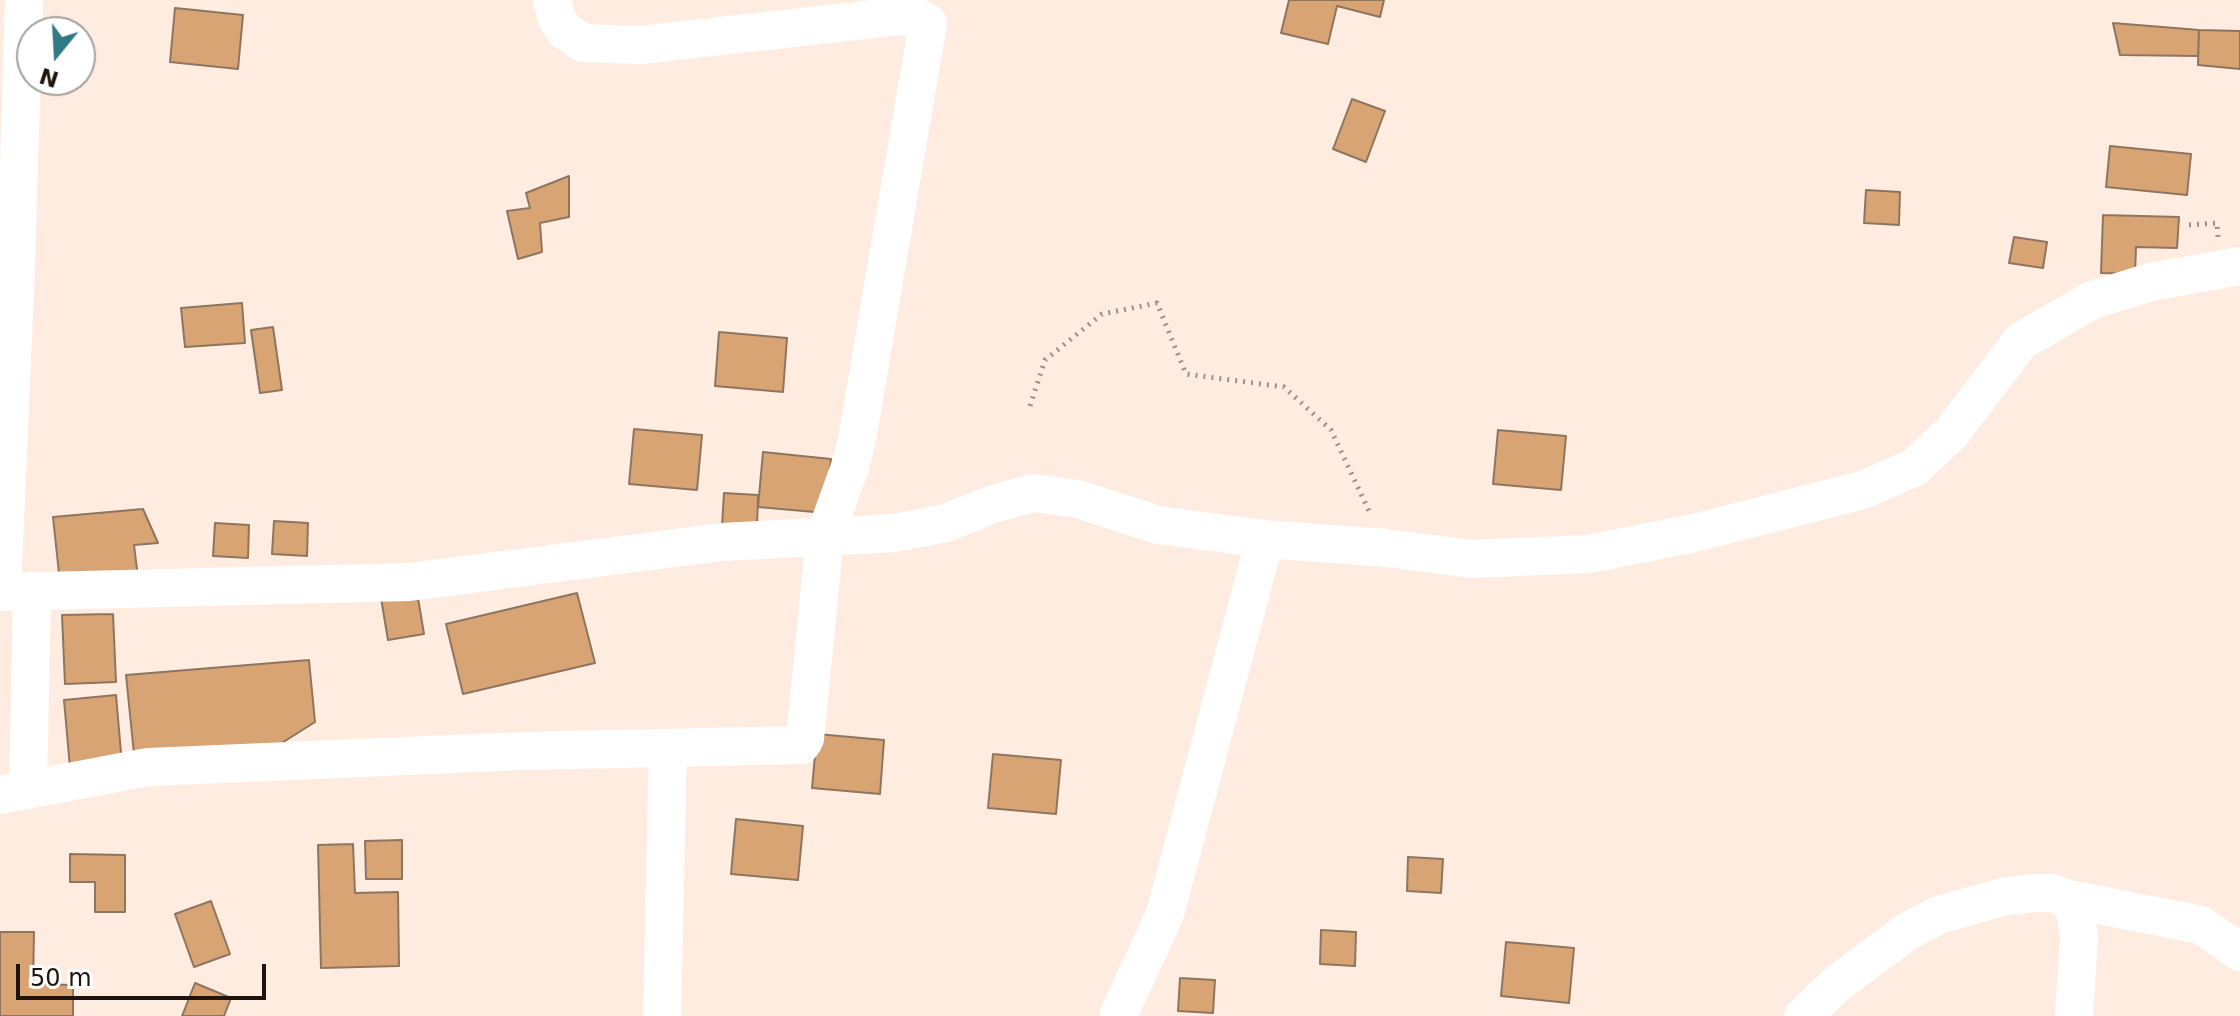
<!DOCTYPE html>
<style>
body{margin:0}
#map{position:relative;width:2240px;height:1016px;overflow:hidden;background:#ffece0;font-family:"DejaVu Sans",sans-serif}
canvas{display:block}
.north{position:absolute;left:16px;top:16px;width:80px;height:80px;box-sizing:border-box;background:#fff;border:2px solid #a5a19e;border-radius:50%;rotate:198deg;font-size:22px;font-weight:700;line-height:32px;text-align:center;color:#1f140d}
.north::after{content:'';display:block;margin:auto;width:28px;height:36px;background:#327a83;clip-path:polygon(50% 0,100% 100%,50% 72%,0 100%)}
.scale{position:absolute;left:16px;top:964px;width:250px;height:36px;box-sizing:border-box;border:4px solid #1f140d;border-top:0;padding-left:10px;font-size:24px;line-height:28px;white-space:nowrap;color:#1f140d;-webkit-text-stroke:6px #fff;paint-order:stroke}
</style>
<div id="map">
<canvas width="2240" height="1016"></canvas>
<div class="north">N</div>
<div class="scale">50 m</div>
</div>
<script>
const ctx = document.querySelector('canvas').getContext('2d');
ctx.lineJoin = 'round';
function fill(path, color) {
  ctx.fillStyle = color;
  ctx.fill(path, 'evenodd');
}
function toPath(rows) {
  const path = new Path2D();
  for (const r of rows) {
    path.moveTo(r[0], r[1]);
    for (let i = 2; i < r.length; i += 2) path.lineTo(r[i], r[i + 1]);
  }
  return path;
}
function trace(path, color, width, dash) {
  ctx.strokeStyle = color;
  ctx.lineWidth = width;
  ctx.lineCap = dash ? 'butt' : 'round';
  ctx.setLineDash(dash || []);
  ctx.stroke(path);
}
const building = toPath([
 [1289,0,1384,0,1380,17,1337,6,1328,44,1281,33,1289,0],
 [175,8,243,15,238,69,170,62,175,8],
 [2113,23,2199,30,2198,56,2120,55,2113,23],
 [2199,30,2240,31,2240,69,2198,65,2199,30],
 [1352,99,1385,111,1366,162,1333,149,1352,99],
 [2110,146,2191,154,2187,195,2106,187,2110,146],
 [569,176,569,217,540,223,542,252,518,259,507,211,530,208,526,193,569,176],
 [1866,190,1900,192,1899,225,1864,223,1866,190],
 [2103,215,2179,217,2177,248,2136,247,2135,274,2101,273,2103,215],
 [2014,237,2047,242,2043,268,2009,263,2014,237],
 [242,303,245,343,185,347,181,308,242,303],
 [273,327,282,390,260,393,251,330,273,327],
 [719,332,787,338,783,392,715,386,719,332],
 [634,429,702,435,697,490,629,484,634,429],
 [1498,430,1566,436,1561,490,1493,484,1498,430],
 [763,452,831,459,826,513,758,507,763,452],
 [724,493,758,495,757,528,722,526,724,493],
 [143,509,158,543,134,545,138,577,60,583,53,517,143,509],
 [274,521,308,523,307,556,272,554,274,521],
 [215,523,249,525,248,558,213,556,215,523],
 [416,586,424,634,388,640,380,592,416,586],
 [577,593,595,663,463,694,446,624,577,593],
 [113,614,116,682,65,684,62,615,113,614],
 [309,660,315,722,266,753,135,764,126,675,309,660],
 [116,695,122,764,70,768,64,700,116,695],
 [817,734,884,740,880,794,812,788,817,734],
 [993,754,1061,760,1056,814,988,808,993,754],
 [736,819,803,826,798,880,731,874,736,819],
 [402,840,402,879,366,879,365,841,402,840],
 [353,844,355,893,398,892,399,966,321,968,318,845,353,844],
 [70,854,125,855,125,912,95,912,95,882,70,882,70,854],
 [1408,857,1443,859,1441,893,1407,891,1408,857],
 [211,901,230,954,194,967,175,914,211,901],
 [1321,930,1356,932,1355,966,1320,964,1321,930],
 [0,932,34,932,33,984,73,985,73,1016,0,1016,0,932],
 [1506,942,1574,948,1569,1003,1501,996,1506,942],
 [1180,978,1215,980,1213,1013,1178,1011,1180,978],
 [195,983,231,998,224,1016,182,1016,195,983]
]);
const path = toPath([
 [2189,225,2217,223,2218,237],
 [1030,406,1045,360,1102,314,1157,303,1186,374,1284,387,1331,430,1369,511]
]);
const minor = toPath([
 [0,592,409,582,722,542,894,533,946,523,993,504,1033,493,1078,499,1158,525,1265,539,1386,548,1472,559,1589,554,1694,533,1863,490,1915,467,1951,433,2021,341,2092,300,2151,282,2240,266],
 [2,592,16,265,24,0],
 [28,790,32,591],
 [0,795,148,767,523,751,801,745,805,739,825,536,850,467,857,439,928,23,919,18,900,16,640,45,583,43,565,31,557,19,552,0],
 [2069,899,2076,915,2079,937,2074,1016],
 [662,1016,668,749],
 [1118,1016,1165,914,1265,539],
 [1803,1016,1838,983,1908,931,1939,915,2002,897,2032,893,2051,893,2069,899,2201,925,2240,952]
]);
fill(building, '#d9a474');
trace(building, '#8d7560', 2);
trace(path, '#9f8f85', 5, [2, 6]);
trace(minor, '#fff', 38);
</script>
